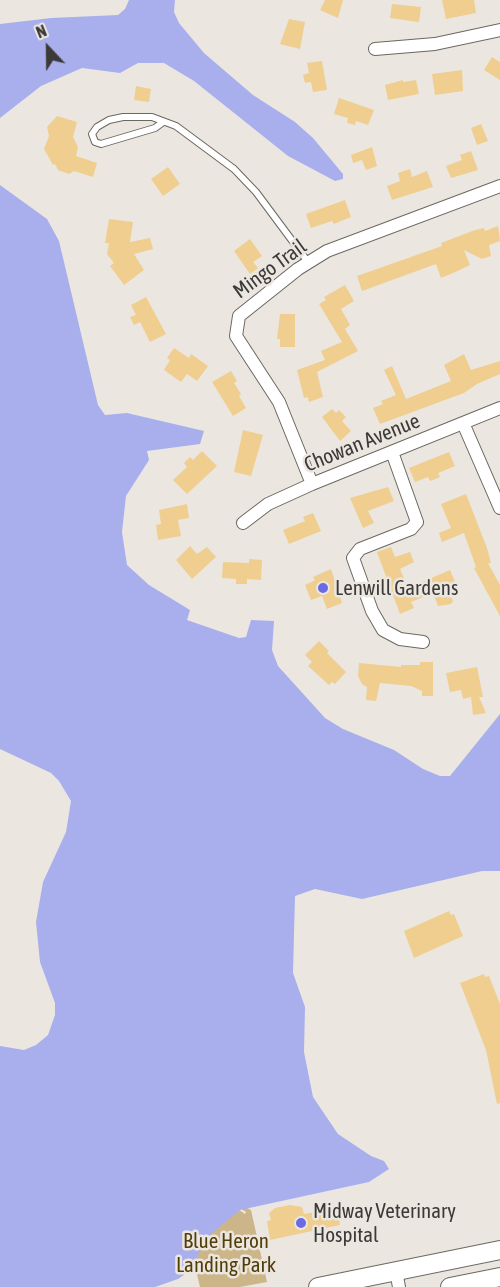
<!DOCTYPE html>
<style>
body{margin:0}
#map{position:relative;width:500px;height:1287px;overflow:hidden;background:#ebe7e0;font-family:"Asap Condensed",sans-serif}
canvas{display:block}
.north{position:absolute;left:18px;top:18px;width:60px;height:60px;-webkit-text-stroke:4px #ebe7e0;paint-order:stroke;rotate:338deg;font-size:16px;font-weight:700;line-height:24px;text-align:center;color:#3c3a38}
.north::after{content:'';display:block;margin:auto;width:21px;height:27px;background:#3c3a38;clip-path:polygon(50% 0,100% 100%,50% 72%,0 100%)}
</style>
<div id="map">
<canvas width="500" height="1287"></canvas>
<div class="north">N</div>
</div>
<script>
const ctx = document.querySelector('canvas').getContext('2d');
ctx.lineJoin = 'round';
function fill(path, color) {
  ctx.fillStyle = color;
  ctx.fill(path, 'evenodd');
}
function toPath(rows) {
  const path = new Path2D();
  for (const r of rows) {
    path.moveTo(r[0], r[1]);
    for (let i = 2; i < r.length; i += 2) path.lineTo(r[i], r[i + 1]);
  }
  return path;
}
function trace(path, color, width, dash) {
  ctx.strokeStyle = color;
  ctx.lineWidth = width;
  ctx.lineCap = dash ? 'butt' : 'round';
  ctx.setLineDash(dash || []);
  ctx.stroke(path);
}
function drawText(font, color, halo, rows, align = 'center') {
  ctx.font = font + ' "Asap Condensed",sans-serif';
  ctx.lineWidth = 5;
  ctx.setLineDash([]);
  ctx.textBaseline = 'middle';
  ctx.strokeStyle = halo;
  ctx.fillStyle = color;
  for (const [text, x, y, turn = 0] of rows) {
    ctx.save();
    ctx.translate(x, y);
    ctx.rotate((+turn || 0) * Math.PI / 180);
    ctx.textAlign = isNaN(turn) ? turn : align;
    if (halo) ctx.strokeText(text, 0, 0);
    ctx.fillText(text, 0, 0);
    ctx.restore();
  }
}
const green = toPath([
 [210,1188,251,1210,267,1282,240,1287,200,1287,184,1219,223,1199,245,1214,246,1212]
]);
const water = toPath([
 [129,0,175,0,174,12,179,23,204,53,253,95,295,122,313,138,343,174,343,179,335,181,288,156,194,81,164,63,138,63,120,73,82,68,41,86,0,118,0,24,51,18,118,15,125,9],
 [0,185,47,219,59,241,98,405,105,415,127,413,204,431,200,444,147,451,149,460,126,496,122,532,127,565,149,585,190,610,187,620,239,638,246,637,251,620,274,621,272,650,278,666,325,718,343,729,394,750,423,769,440,776,450,776,500,714,500,871,482,871,362,899,315,889,295,896,293,973,305,1007,304,1052,313,1097,338,1134,371,1156,384,1161,389,1169,369,1182,240,1210,206,1238,191,1270,178,1279,155,1287,0,1287,0,1046,24,1050,36,1045,48,1035,55,1015,55,1003,40,962,36,922,43,882,66,832,71,801,59,781,51,773,0,749]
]);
const building = toPath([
 [325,0,343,0,338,18,320,10],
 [442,0,474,0,476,13,446,19],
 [392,4,421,7,419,22,390,18],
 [289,19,305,22,300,49,280,44],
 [492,57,500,62,500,80,484,70],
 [322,61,327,90,313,92,311,82,305,83,303,75,309,73,307,63],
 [462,70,463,91,435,95,432,74],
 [403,80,403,82,416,80,419,94,388,100,385,85],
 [136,86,151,89,149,102,134,100],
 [339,98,374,110,368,125,356,121,355,125,347,123,348,118,334,114],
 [57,116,77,122,73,137,78,147,76,156,97,163,93,177,74,171,69,174,58,170,55,164,53,165,44,149,49,136,47,127],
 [481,124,488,141,477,145,471,128],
 [372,147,377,166,366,170,362,160,353,163,351,155],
 [471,151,478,170,451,178,446,166,462,160,460,155],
 [168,167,180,184,163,196,151,179],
 [410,169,412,177,427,171,433,187,392,200,387,186,400,181,398,173],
 [345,200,351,217,334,224,332,221,311,228,306,214],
 [109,219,133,222,130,242,150,238,153,249,134,254,144,270,124,285,110,266,114,263,107,254,109,243,105,243],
 [498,226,500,241,489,245,491,256,482,259,464,250,470,265,453,273,441,278,436,264,362,291,357,276,442,246,441,243,475,230,484,228,485,231],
 [250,239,262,256,253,262,258,268,250,274,234,251],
 [345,285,354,301,341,309,350,325,345,329,358,351,317,372,323,397,309,402,308,397,304,398,297,370,325,360,321,351,342,342,319,304,326,300,324,297],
 [146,297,166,334,150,342,140,322,134,325,130,317,136,315,131,305],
 [280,314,295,314,295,347,280,347,280,339,277,339],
 [174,348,189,358,191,354,208,366,197,381,187,374,181,382,164,370,170,360,167,358],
 [464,354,471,370,500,361,500,374,477,384,464,393,380,424,373,408,383,404,381,401,396,395,384,370,392,366,406,399,451,381,444,365],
 [231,371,237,381,234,383,241,394,239,396,246,408,233,416,212,382],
 [332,409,336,413,339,410,346,417,342,421,351,431,340,441,322,417],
 [243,430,263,435,251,476,234,472],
 [202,451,217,466,187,494,173,480,187,467,184,463,190,457,193,460],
 [449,452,455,466,438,473,440,477,430,481,428,477,415,482,409,468],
 [388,487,394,501,368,511,374,523,363,528,350,498],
 [466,494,487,548,491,563,488,563,500,585,500,616,474,568,476,567,464,533,442,542,439,533,451,528,441,504],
 [187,504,189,518,178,520,181,536,158,540,156,525,161,524,159,510],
 [313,513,321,531,289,544,283,530,305,521,303,517],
 [190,546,197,554,207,547,216,557,192,579,176,560],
 [391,547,395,557,410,552,414,562,400,569,408,588,450,570,456,584,447,587,453,601,451,604,438,606,433,593,411,602,414,608,400,614,377,552],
 [249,559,262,560,261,580,247,579,247,584,236,584,236,579,222,578,223,562,249,563],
 [331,569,342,603,327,609,322,596,311,600,305,585,315,580,313,577],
 [319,641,329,651,327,653,346,672,335,684,332,682,329,685,308,666,312,662,305,655],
 [420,662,433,662,433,696,422,696,422,691,411,686,380,683,376,701,366,700,367,687,362,684,358,676,359,663,401,667,401,665,420,665],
 [477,667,483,697,479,697,486,713,473,715,471,697,463,699,461,690,450,692,446,673],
 [449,911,451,915,454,914,463,936,414,958,404,931],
 [484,974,485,977,489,976,500,1004,500,1103,497,1104,486,1050,460,983],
 [290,1205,302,1207,304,1214,337,1208,340,1225,270,1240,267,1221,271,1220,269,1213,275,1208]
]);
const lane = toPath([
 [163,122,155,128,101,144,95,142,92,134,97,127,109,120,123,117,152,117,176,126,234,169,256,192,308,262]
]);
const street = toPath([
 [375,49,435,44,500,30],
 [463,423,500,508],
 [392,452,417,522,411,529,360,549,353,558,372,611,383,630,400,639,423,642],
 [312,484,279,402,236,336,239,316,298,269,327,251,500,186],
 [243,523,268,504,312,484,500,408],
 [396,1271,399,1287]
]);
const primary = toPath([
 [318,1287,500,1250],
 [450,1287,500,1277]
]);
const markers = [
 [323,588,6,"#6b69e3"],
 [301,1223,6,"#6b69e3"]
];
const streetNames = [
 ["Mingo Trail",270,269,-36],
 ["Chowan Avenue",362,443,-22]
];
const poiNames = [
 ["Lenwill Gardens",335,588],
 ["Midway Veterinary",313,1211],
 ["Hospital",313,1235]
];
const parkNames = [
 ["Blue Heron",226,1241],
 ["Landing Park",226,1265]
];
fill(green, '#ccb589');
fill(water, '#a9afed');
fill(building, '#efce8f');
trace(lane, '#6b6861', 8);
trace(street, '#6b6861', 14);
trace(primary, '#6b6861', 20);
trace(lane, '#fff', 6);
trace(street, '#fff', 12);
trace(primary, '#fff', 18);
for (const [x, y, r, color] of markers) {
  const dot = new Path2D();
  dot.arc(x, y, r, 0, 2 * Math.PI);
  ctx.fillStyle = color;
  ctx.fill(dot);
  trace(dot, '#ebe7e0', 2);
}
drawText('21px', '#3c3a38', '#ebe7e0', streetNames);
drawText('21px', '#3c3a38', '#ebe7e0', poiNames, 'left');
drawText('21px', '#533d09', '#ebe7e0', parkNames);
</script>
